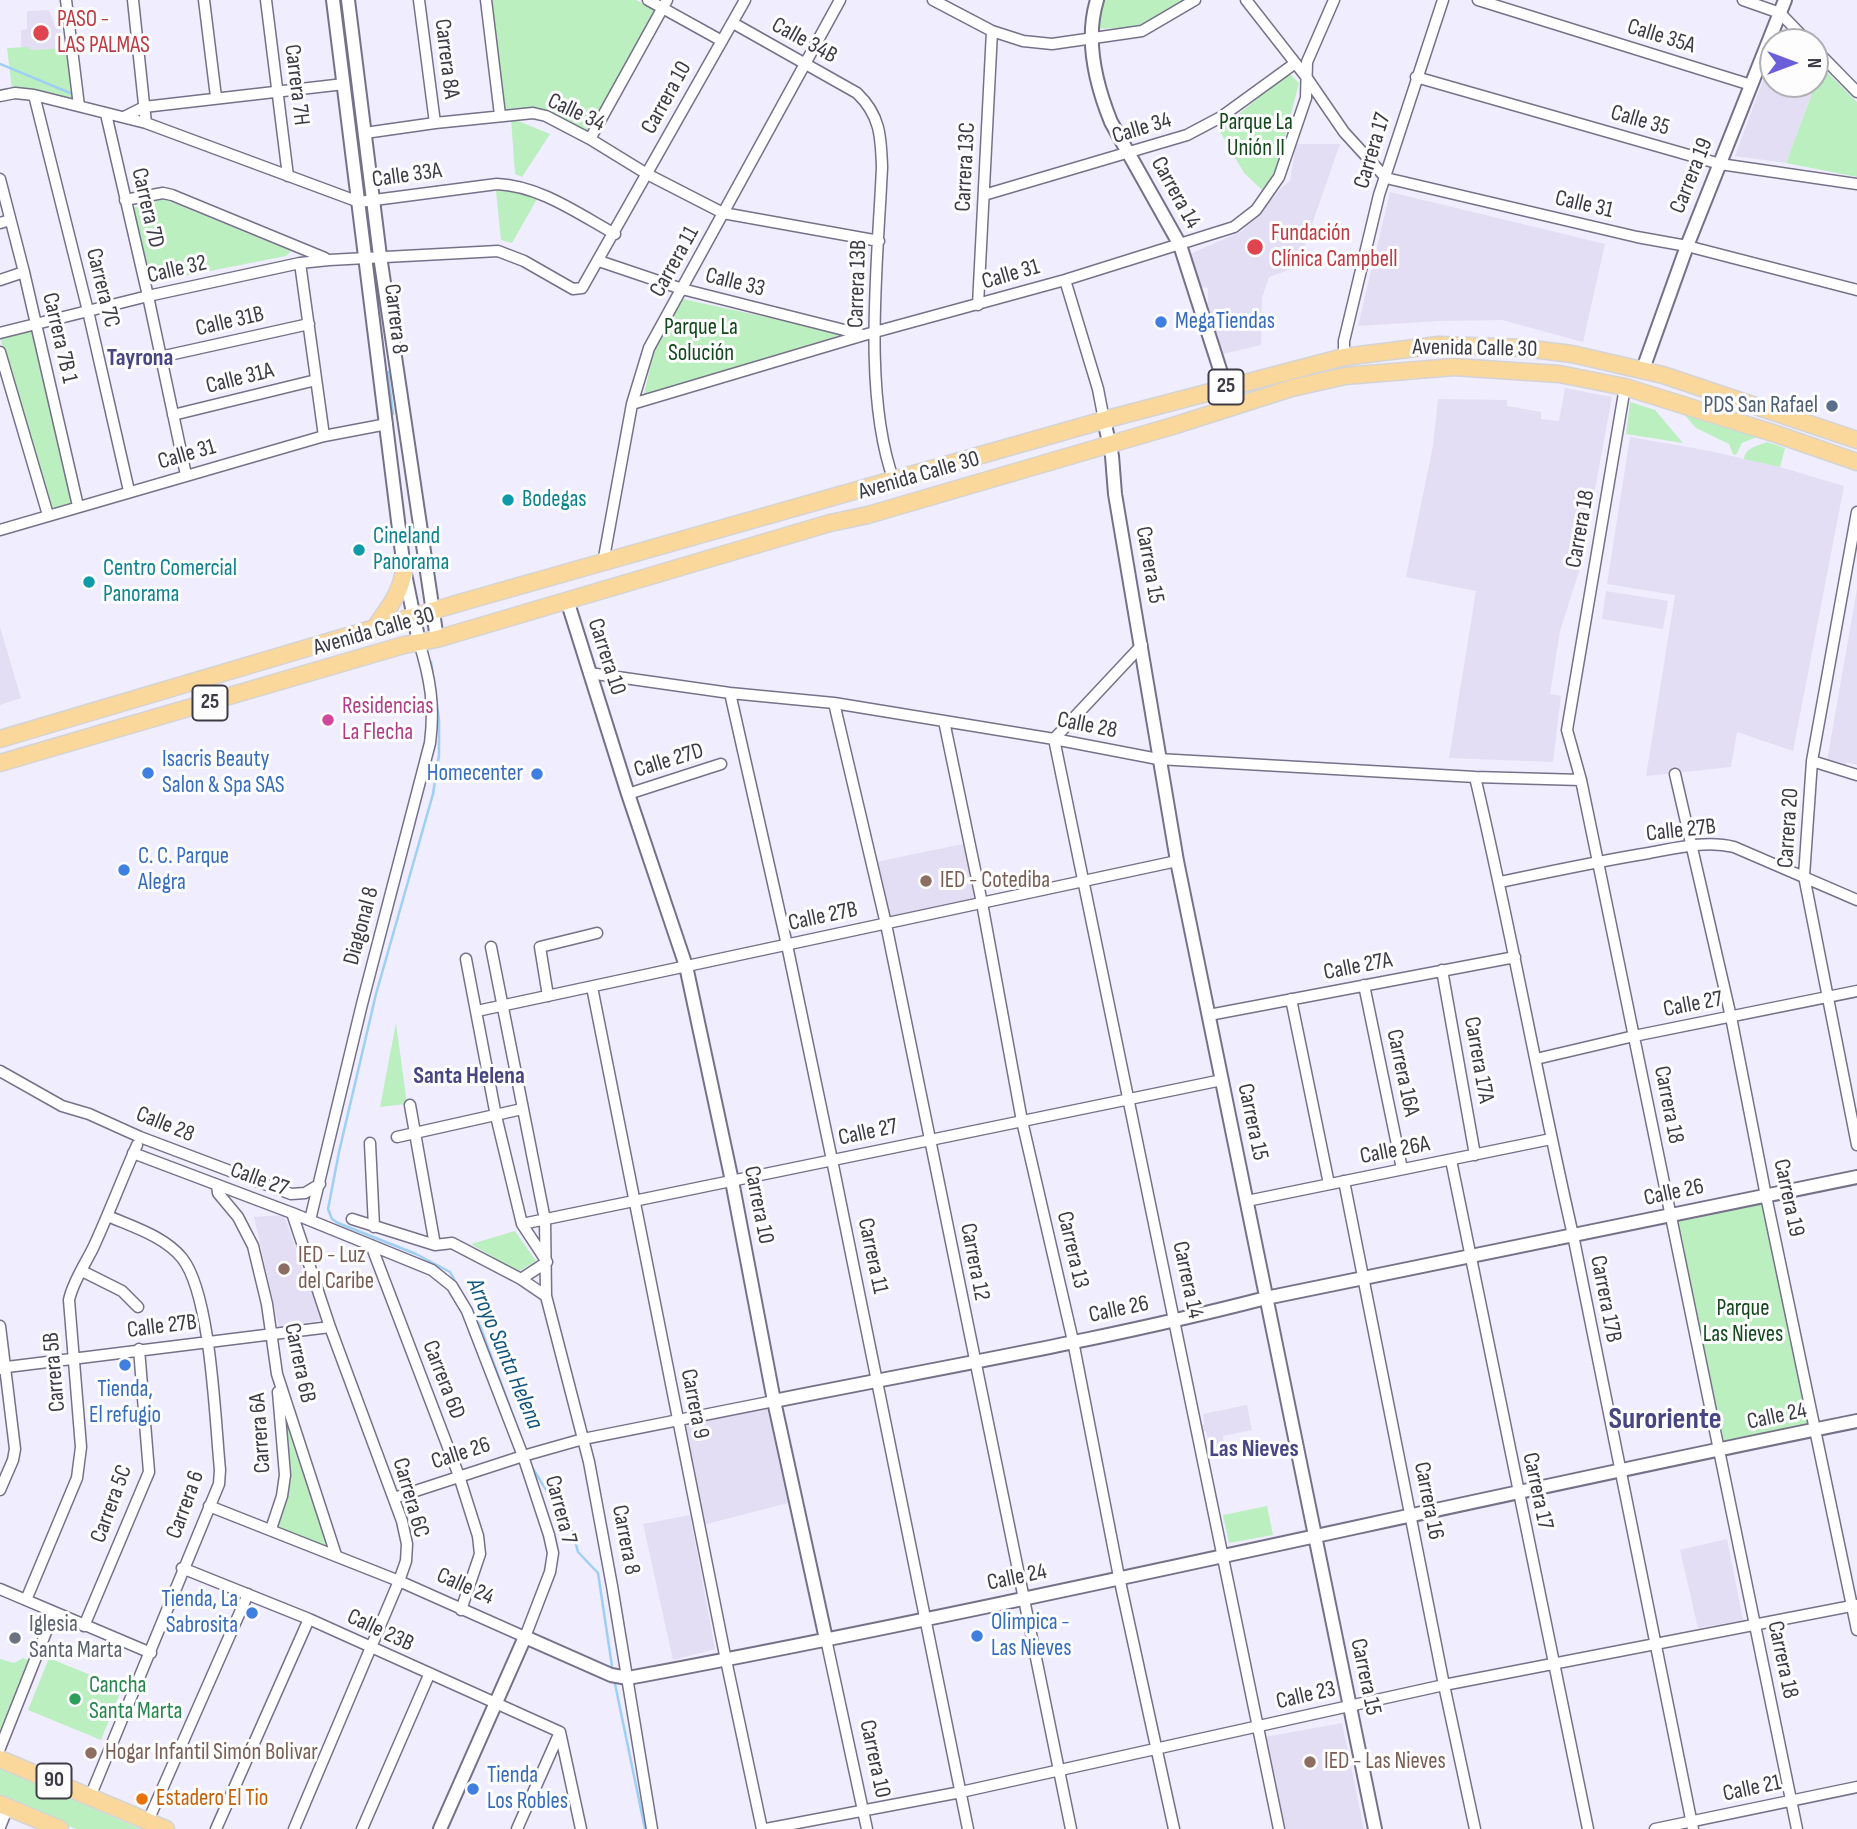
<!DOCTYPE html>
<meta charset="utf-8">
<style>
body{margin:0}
#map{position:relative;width:1857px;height:1829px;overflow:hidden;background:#f0edfe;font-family:"Sofia Sans Condensed",sans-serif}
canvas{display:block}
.north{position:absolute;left:1759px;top:28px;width:70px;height:70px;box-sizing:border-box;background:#fdfdfd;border:2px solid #b0afb3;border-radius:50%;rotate:90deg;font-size:19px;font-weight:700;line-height:28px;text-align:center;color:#3d3b45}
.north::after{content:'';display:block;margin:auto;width:24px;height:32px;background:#6a5fd9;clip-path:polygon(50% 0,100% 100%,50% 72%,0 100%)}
</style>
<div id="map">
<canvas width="1857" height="1829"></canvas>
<div class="north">N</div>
</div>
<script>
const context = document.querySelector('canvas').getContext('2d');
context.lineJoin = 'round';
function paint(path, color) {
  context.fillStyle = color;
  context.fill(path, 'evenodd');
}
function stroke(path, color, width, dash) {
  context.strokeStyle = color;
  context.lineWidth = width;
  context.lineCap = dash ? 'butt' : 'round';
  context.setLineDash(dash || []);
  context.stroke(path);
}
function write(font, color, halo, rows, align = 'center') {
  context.font = font + ' "Sofia Sans Condensed",sans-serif';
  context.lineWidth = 6;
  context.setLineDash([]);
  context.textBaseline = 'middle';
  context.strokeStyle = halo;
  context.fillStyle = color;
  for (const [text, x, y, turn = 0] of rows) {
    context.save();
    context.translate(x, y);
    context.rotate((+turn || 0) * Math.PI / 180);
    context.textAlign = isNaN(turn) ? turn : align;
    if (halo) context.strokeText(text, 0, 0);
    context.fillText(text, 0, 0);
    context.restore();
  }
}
paint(new Path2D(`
 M49,10L55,26H60L61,36H55L56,49L31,50L27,47H21V30L27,29V11Z
 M1773,53V84H1815V60L1822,67L1786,163L1735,156Z
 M1296,144H1340L1303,250L1300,251L1294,268L1269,277L1262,298L1261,345L1223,354L1208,305V288L1201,287L1190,254L1242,231L1261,213L1280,189L1290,181Z
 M1390,192L1605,244L1583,342L1502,320L1439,321L1358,326Z
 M1565,388L1612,397L1581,565L1560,631L1550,694L1561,696L1553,762L1449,758L1476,591L1406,577L1433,446L1438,399L1507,400V406L1541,412V419L1559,421Z
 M1630,437L1710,451L1780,467L1844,486L1793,751L1737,732L1731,767L1646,776L1675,595L1607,584Z
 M1857,589V765L1847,762L1845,768L1827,761Z
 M1606,591L1668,601L1663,629L1602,619Z
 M0,627L21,698L0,705Z
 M963,844L976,900L889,919L876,862Z
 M284,1215L321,1320L279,1327L254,1217Z
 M1247,1405L1252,1430L1223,1436L1224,1447L1210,1450L1206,1431L1199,1432L1198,1426L1204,1424L1203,1414Z
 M767,1408L788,1503L703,1525L684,1425Z
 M690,1515L715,1649L673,1660L643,1524Z
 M1727,1539L1743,1620L1698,1628L1680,1550Z
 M1342,1723L1364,1829H1283L1265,1737Z`), '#e3def4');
paint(new Path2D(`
 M492,0H636L655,10L584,139L519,108L505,109Z
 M1102,0H1187L1139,27L1097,29Z
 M28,47L31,50L67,48L73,98L12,90L7,48Z
 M1822,67L1857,102V177L1786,163Z
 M1289,73L1299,83L1277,167L1273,179L1262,190L1244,173L1219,130Z
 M511,118L550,134L522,177L515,174Z
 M514,189L528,193L537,199L512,243L501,240L496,191Z
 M164,199L291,251L286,256L149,283L132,208Z
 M683,299L844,334L643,398L656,343Z
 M34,325L73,503L49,512L0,337Z
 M1630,402L1655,410L1683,443L1626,434Z
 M1681,411L1757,437L1742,443L1736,455L1733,454L1729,444L1696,428Z
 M1767,442L1785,448L1780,467L1744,459C1745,448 1757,446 1767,442Z
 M396,1023L407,1104L380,1107Z
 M1763,1204L1809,1423L1724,1442L1677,1222Z
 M515,1231L536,1261L518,1272L471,1244Z
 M286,1411L331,1548L276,1527L285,1491L283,1413Z
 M1267,1506L1273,1535L1229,1543L1223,1515Z
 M23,1658L28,1660L0,1735V1659L14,1663Z
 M49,1658L122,1688L101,1740L28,1710Z
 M0,1768L141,1829H76L0,1798Z`), '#bcefc0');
stroke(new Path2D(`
 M0,64L75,95
 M388,372L393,414
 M431,662L439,720V755L433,794L376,994L339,1152L328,1209L332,1219L338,1223L416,1254L450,1272L480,1326L526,1451
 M530,1464L573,1533L578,1552L598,1573L613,1673
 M614,1679L645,1829`), '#9ed0f4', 2.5);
const minor = new Path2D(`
 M66,0L79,106
 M133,0L146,123
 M204,0L216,97
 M266,0L288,176
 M419,0L435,123
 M486,0L500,115
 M648,0L722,41
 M933,0L992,31L1023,41L1052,44L1142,31L1195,0
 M1246,0L1307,78L1344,132L1386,178L1637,237L1687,246L1857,290
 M1478,0L1751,85
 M1743,0L1780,13L1808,42
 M733,23L857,93C880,115 881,136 882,167C878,260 862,394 894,481
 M1815,49L1857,92
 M1416,77L1720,164L1857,184
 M34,95L88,311L129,491
 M0,96L15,93L34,95L146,123L359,202L497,184C540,186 577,213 615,234
 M106,114L148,296L186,475
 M124,117L144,107L344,84
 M365,133L435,123L533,113L546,116L590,139L647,174L723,213L879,241
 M590,139L667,0
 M0,179L24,272L78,506
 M984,195L1187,135L1221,117L1294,64
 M125,200L163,193L172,195L325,258
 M0,223L10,220
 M599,261L682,289L864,335
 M300,263L324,436
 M0,280L24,272
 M1065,280L1098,389L1104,420
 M978,305L992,31
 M0,333L148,296L300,263L329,260L498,251L524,261L573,289L582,288L745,0
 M0,352L48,515
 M160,357L309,324
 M1344,357V341L1379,195L1443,0
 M1625,387L1567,730L1581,780L1598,862L1797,1829
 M632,404L864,335L1065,280L1234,227L1256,210L1279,177L1306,98L1307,62L1334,0
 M173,415L316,380
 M1857,512L1812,761L1804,876L1857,1145
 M0,530L324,436L387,424
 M603,563L632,404L649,348L840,0
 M1142,645L1054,739L1279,1829
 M589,673L730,693L834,703L1054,739L1158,759L1475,777L1581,780
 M730,693L787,945L832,1160L968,1829
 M834,703L886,924L1071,1829
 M944,721L982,903L1022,1121L1073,1341L1119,1577L1174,1829
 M1812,761L1857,775
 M1675,774L1731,1017L1766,1196L1857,1630
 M1475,777C1511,929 1538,1083 1573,1235L1693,1829
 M628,794L721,764
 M1500,882C1549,872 1599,861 1649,853C1677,848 1706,840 1734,847L1857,900
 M491,947L545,1220L546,1296L589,1462L612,1586L652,1829
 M466,959L496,1116L522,1224L547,1262
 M1442,970L1475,1155
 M1364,985L1402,1169
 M592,987L726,1660L762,1829
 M548,996L540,947L597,933
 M1291,999L1329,1184
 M477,1011L1177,861
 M1209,1015L1515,957
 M1536,1059L1634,1036L1857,991
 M0,1071L62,1106L89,1114L140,1137L291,1194L305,1193L320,1184
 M410,1105L435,1245
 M397,1137L522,1109
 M370,1143L374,1227
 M133,1153L292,1213L432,1270L452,1286L467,1311L523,1456L549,1535L553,1553L550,1572L525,1637L399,1581L209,1506
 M1451,1160L1588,1829
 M1344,1181L1444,1685L1475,1829
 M217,1185L218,1193L238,1217L253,1246L267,1304L277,1374L336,1555
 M1247,1201L1551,1139
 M292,1213L330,1327L402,1521L407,1544L406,1561L399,1581L294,1829
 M352,1219L435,1245L452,1243L521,1279L546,1296
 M310,1220L362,1004L430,743C435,705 430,678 419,642
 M522,1224L1222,1080
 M371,1245L459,1476L478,1536L480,1554L461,1610
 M82,1271L122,1291L138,1307
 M521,1279L547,1262
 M0,1326L15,1449L13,1460L0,1490
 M0,1369L7,1367L330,1327
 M394,1498L523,1456L583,1439L774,1401
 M271,1529L282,1496L285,1475L278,1392
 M182,1568L309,1619L560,1732
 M0,1589L151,1653
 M26,1600L77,1478L81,1447L69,1300C73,1281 86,1263 94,1246C109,1213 122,1179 137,1145
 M84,1626L149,1472L139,1349
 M826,1639L867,1829
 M560,1732L581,1829
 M0,1748L54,1612
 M90,1797L219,1484L220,1470C215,1420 211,1294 182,1258C164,1236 133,1227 108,1216
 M148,1821L248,1594
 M0,1827L8,1807
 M216,1829L309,1619
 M362,1829L429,1675
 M517,1829L560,1732
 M766,1829L961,1792L1444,1685L1857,1605
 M1655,1829L1857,1787`);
const tertiary = new Path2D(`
 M333,0L404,569L419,642
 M348,0L380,256L437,639
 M1097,0C1085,39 1096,85 1111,122L1180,245L1232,407
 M1643,369L1687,246L1785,0
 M1104,420L1112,456L1115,494L1177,861L1375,1829
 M567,600L628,794L686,966L732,1181L774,1401L826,1639
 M774,1401C938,1368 1104,1340 1266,1298L1857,1177
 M440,1829L525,1637L611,1675L628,1678C1040,1601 1447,1504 1857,1421`);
const trunk = new Path2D(`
 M374,629C387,609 401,595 404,569
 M0,739L459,603L1115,417L1344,357L1439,345L1524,348L1572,354L1663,375L1857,440
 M0,763L404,645L437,639L830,523L868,515L1176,425L1292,388L1345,376L1454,367L1559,374L1625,387L1776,434L1857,462
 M0,1759L166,1829
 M0,1804L60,1829`);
stroke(minor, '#767189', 13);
stroke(tertiary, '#767189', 16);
stroke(trunk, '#d4d4d6', 19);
stroke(minor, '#fff', 10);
stroke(tertiary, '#fff', 12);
stroke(trunk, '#fad79b', 16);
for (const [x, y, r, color] of [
 [41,33,9,"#e0444e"],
 [1255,247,9,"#e0444e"],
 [1161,322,7,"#3f7fe0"],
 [1832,406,7,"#5c6f8a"],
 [508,500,7,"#0f9aa8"],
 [359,550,7,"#0f9aa8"],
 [89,582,7,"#0f9aa8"],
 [328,720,7,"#d1479c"],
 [148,773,7,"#3f7fe0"],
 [537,774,7,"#3f7fe0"],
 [124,870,7,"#3f7fe0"],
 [926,881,7,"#8d6e63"],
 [284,1269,7,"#8d6e63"],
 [125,1365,7,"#3f7fe0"],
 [252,1613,7,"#3f7fe0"],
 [977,1636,7,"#3f7fe0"],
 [15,1638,7,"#6b7280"],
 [75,1699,7,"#2e9e5b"],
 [91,1753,7,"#8d6e63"],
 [1310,1762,7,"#8d6e63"],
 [473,1789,7,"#3f7fe0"],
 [142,1799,7,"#e8710a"]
]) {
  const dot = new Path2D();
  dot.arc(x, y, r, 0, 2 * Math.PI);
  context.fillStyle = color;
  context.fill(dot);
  stroke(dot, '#fdfdfd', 2.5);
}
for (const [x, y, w] of [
 [1226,387,35],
 [210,703,35],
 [54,1781,35]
]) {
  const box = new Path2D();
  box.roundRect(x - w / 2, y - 17.5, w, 35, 5);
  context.fillStyle = '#fdfdfd';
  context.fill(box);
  stroke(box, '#3d3b45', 2);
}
write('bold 21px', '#3d3b45', null, [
 ["25",1226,387],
 ["25",210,703],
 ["90",54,1781]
]);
write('23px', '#be3a42', '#fdfdfd', [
 ["PASO -",57,20],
 ["LAS PALMAS",57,46],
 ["Fundación",1271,234],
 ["Clínica Campbell",1271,260]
], 'left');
write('23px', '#3d3b45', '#fdfdfd', [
 ["Calle 35A",1661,37,17],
 ["Calle 34B",804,41,29],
 ["Carrera 8A",446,59,83],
 ["Carrera 7H",296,85,83],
 ["Carrera 10",667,98,-61],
 ["Calle 34",576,113,25],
 ["Calle 35",1640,121,16],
 ["Calle 34",1142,129,-17],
 ["Carrera 17",1373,151,-73],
 ["Carrera 13C",966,167,-87],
 ["Calle 33A",407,176,-8],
 ["Carrera 19",1692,176,-68],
 ["Carrera 14",1175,193,61],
 ["Calle 31",1584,205,13],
 ["Carrera 7D",147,208,77],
 ["Carrera 11",675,262,-61],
 ["Calle 32",177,270,-13],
 ["Calle 31",1011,275,-16],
 ["Calle 33",735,283,14],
 ["Carrera 13B",858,284,-88],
 ["Carrera 7C",102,288,76],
 ["Carrera 8",395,319,83],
 ["Calle 31B",230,322,-13],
 ["Carrera 7B 1",59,338,77],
 ["Avenida Calle 30",1475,349,1],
 ["Calle 31A",240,379,-14],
 ["Calle 31",187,455,-16],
 ["Avenida Calle 30",919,476,-16],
 ["Carrera 18",1581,529,-80],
 ["Carrera 15",1149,565,80],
 ["Avenida Calle 30",374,632,-16],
 ["Carrera 10",606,657,72],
 ["Calle 28",1087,726,11],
 ["Calle 27D",669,761,-17],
 ["Carrera 20",1789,828,-86],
 ["Calle 27B",1681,831,-6],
 ["Calle 27B",823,917,-12],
 ["Diagonal 8",362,926,-75],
 ["Calle 27A",1358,967,-11],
 ["Calle 27",1693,1005,-11],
 ["Carrera 17A",1478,1060,80],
 ["Carrera 16A",1402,1073,78],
 ["Carrera 18",1668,1105,79],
 ["Carrera 15",1252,1122,78],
 ["Calle 28",165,1125,22],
 ["Calle 27",868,1133,-12],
 ["Calle 26A",1395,1151,-11],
 ["Calle 27",259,1180,20],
 ["Calle 26",1674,1193,-12],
 ["Carrera 19",1788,1198,78],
 ["Carrera 10",758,1205,79],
 ["Carrera 13",1072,1250,77],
 ["Carrera 11",872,1256,78],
 ["Carrera 12",974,1262,79],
 ["Carrera 14",1187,1280,78],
 ["Carrera 17B",1605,1299,79],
 ["Calle 26",1119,1310,-12],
 ["Calle 27B",162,1327,-7],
 ["Carrera 6B",299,1363,78],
 ["Carrera 5B",55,1372,-95],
 ["Carrera 6D",443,1380,69],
 ["Carrera 9",694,1404,79],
 ["Calle 24",1777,1417,-12],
 ["Carrera 6A",261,1433,-94],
 ["Calle 26",461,1454,-18],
 ["Carrera 17",1537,1491,78],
 ["Carrera 6C",410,1498,74],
 ["Carrera 16",1428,1501,79],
 ["Carrera 5C",112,1504,-70],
 ["Carrera 6",186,1505,-70],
 ["Carrera 7",560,1510,75],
 ["Carrera 8",625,1540,79],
 ["Calle 24",1017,1578,-12],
 ["Calle 24",465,1587,24],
 ["Calle 23B",380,1631,25],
 ["Carrera 18",1782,1660,78],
 ["Carrera 15",1365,1677,78],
 ["Calle 23",1306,1696,-13],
 ["Carrera 10",874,1759,78],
 ["Calle 21",1752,1789,-12]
]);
write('23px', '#12481c', '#fdfdfd', [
 ["Parque La",1256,123],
 ["Unión II",1256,149],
 ["Parque La",701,328],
 ["Solución",701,354],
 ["Parque",1743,1309],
 ["Las Nieves",1743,1335]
]);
write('23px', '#366cbe', '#fdfdfd', [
 ["MegaTiendas",1175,322],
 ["Isacris Beauty",162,760],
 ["Salon & Spa SAS",162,786],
 ["Homecenter",523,774,"right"],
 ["C. C. Parque",138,857],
 ["Alegra",138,883],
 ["Tienda,",125,1390,"center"],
 ["El refugio",125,1416,"center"],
 ["Tienda, La",238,1600,"right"],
 ["Sabrosita",238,1626,"right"],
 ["Olimpica -",991,1623],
 ["Las Nieves",991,1649],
 ["Tienda",487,1776],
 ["Los Robles",487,1802]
], 'left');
write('23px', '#4e5e75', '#fdfdfd', [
 ["PDS San Rafael",1818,406]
], 'right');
write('23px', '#0d838f', '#fdfdfd', [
 ["Bodegas",522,500],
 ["Cineland",373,537],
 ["Panorama",373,563],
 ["Centro Comercial",103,569],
 ["Panorama",103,595]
], 'left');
write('23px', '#b23c85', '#fdfdfd', [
 ["Residencias",342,707],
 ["La Flecha",342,733]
], 'left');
write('23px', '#785e54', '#fdfdfd', [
 ["IED - Cotediba",940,881],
 ["IED - Luz",298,1256],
 ["del Caribe",298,1282],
 ["Hogar Infantil Simón Bolivar",105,1753],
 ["IED - Las Nieves",1324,1762]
], 'left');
write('23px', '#5b616d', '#fdfdfd', [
 ["Iglesia",29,1625],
 ["Santa Marta",29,1651]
], 'left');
write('23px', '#27864d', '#fdfdfd', [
 ["Cancha",89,1686],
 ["Santa Marta",89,1712]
], 'left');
write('23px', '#c56008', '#fdfdfd', [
 ["Estadero El Tio",156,1799]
], 'left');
write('bold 24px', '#474582', '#fdfdfd', [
 ["Tayrona",140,359],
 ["Santa Helena",469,1077],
 ["Las Nieves",1254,1450]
]);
write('italic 24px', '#11557d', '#fdfdfd', [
 ["Arroyo Santa Helena",504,1354,67]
]);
write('bold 30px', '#474582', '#fdfdfd', [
 ["Suroriente",1665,1420]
]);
</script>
